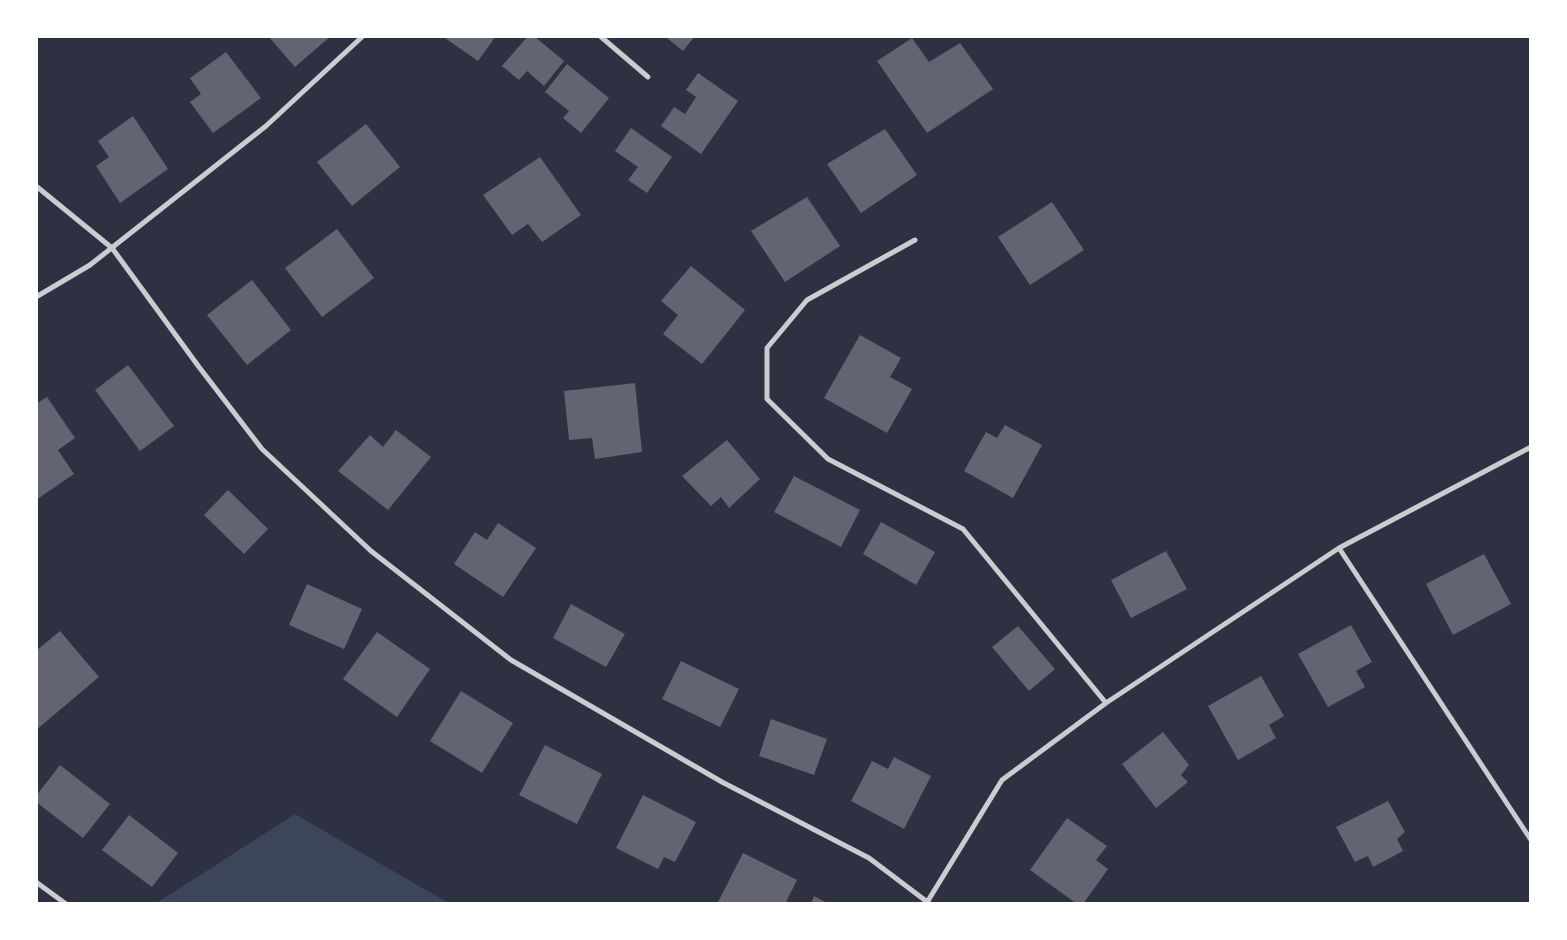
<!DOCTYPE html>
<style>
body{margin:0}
#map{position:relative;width:1567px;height:940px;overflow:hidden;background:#2d3142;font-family:Signika,sans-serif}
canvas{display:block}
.frame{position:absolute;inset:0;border:38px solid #fff;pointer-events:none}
</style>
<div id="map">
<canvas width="1567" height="940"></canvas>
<div class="frame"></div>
</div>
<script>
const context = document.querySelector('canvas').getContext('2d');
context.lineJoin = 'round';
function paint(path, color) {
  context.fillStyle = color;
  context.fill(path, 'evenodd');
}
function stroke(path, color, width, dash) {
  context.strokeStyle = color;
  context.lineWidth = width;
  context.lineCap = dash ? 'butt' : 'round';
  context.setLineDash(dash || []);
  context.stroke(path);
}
paint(new Path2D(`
 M295,814L450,904H155Z`), '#3c4559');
paint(new Path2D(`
 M268,36H331L295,67Z
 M442,36H496L478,61Z
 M528,36H534L564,61L544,86L527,71L519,80L502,66Z
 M669,36H695L683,51L667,38Z
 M912,38L929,62L960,43L993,89L927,133L877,61Z
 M226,52L261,98L213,133L190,102L201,94L190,78Z
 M567,64L609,98L581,133L563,118L569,111L545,92Z
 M698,73L738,101L701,154L661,126L674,107L685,114L696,97L686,90Z
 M133,116L168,169L120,203L96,166L109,157L98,141Z
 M366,124L400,167L352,206L317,162Z
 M631,128L672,157L647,193L628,180L638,167L615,151Z
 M885,129L917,175L861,213L827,164Z
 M540,157L581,215L542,242L528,224L512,235L483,195Z
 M807,197L840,246L785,282L751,231Z
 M1052,202L1084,250L1030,285L998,237Z
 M337,229L374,278L322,317L285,268Z
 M691,266L745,310L702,364L663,334L678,315L661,301Z
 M252,280L291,330L247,365L207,315Z
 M860,335L901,358L890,377L912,389L887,433L824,398Z
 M128,365L174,426L140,451L95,390Z
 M635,383L642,452L595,459L592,438L569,440L564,391Z
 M47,397L75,438L58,450L74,474L36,500V404Z
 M1005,425L1042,445L1013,498L964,471L986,432L997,438Z
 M396,430L431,457L388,510L338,471L370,435L383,447Z
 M727,440L760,479L729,508L721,497L711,506L682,476Z
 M794,476L860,510L841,547L774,512Z
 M228,490L268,529L244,554L204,515Z
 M881,522L935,552L916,585L863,554Z
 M498,523L536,548L503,597L454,564L475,532L487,540Z
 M1166,551L1187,589L1131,618L1111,580Z
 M1484,554L1511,604L1453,635L1426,584Z
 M307,584L362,609L344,649L289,625Z
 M571,604L625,634L606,667L553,638Z
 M1351,625L1372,662L1356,671L1365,687L1328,707L1298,654Z
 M1018,626L1055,669L1029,691L992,647Z
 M60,631L99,677L36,730V651Z
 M377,632L430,669L397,717L343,679Z
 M681,661L739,689L720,727L662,699Z
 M1261,676L1284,716L1269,725L1276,738L1238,760L1208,706Z
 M461,691L513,723L482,773L430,741Z
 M771,719L827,739L814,775L759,756Z
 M1163,732L1189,765L1181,775L1188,782L1156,808L1122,764Z
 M545,745L602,774L577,824L519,795Z
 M894,757L931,776L904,829L851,801L872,761L888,769Z
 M60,765L110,804L83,838L36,802V796Z
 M643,795L696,822L675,862L664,857L658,869L616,848Z
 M1388,801L1405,832L1397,839L1403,851L1373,867L1368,856L1355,862L1336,827Z
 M129,815L178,853L152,887L102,850Z
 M1067,818L1107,846L1096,860L1108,869L1083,904H1077L1030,870Z
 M743,853L797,880L785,904H717Z
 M814,896L829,904H811Z`), '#626471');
stroke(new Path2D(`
 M600,36L648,77
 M36,186L112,248L199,367L262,449L371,551L511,660L722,782L869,858L930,904
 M915,240L807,300L767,348V399L828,459L963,529L1106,703
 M36,297L90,265L266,126L363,36
 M1339,548L1531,840
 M36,882L66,904
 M926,904L1002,780L1106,703L1339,548L1531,447`), '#caccd0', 5);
</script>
